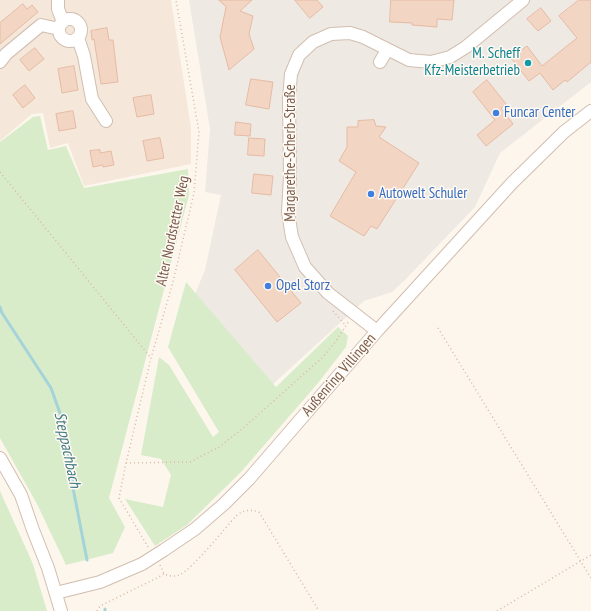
<!DOCTYPE html>
<meta charset="utf-8">
<style>
body{margin:0}
canvas{display:block;background:#fdf6ec}
</style>
<canvas width="591" height="611"></canvas>
<script>
const context = document.querySelector('canvas').getContext('2d');
context.lineJoin = 'round';
function paint(path, color) {
  context.fillStyle = color;
  context.fill(path, 'evenodd');
}
function stroke(path, color, width, dash) {
  context.strokeStyle = color;
  context.lineWidth = width;
  context.lineCap = dash ? 'butt' : 'round';
  context.setLineDash(dash || []);
  context.stroke(path);
}
function write(font, color, halo, rows, align = 'center') {
  context.font = font + ' "PT Sans Narrow",sans-serif';
  context.lineWidth = 3;
  context.setLineDash([]);
  context.textBaseline = 'middle';
  context.strokeStyle = halo;
  context.fillStyle = color;
  for (const [text, x, y, turn = 0] of rows) {
    context.save();
    context.translate(x, y);
    context.rotate((+turn || 0) * Math.PI / 180);
    context.textAlign = isNaN(turn) ? turn : align;
    if (halo) context.strokeText(text, 0, 0);
    context.fillText(text, 0, 0);
    context.restore();
  }
}
paint(new Path2D(`
 M0,0H171L191,128V164L84,186L68,143L50,148L43,113L32,114L0,141Z`), '#f5e8da');
paint(new Path2D(`
 M189,0H591V82L500,153L475,207L404,281L392,292L364,301L227,426L175,342L205,270L221,195L205,192L210,129Z`), '#efe9e4');
paint(new Path2D(`
 M40,116L48,150L66,146L84,188L188,169L189,195L109,498L125,527L113,553L66,565L37,504L0,438V142L33,117Z
 M186,282L276,387L338,327L348,336L346,347L318,383L241,472L187,525L155,546L125,499L163,507L171,475L161,459L141,455L159,357L169,365L213,437L219,432L168,347Z
 M0,491L33,564L47,611H0Z`), '#d8ecc9');
stroke(new Path2D(`
 M0,307L2,313L51,388L65,427L73,488L87,560
 M105,609V611`), '#a5d3da', 3);
const building = new Path2D(`
 M219,0H252L240,11L253,16L249,34L254,49L229,70L220,37L226,7Z
 M295,0H317L323,7L310,18Z
 M391,0H454L452,20L437,19V27L412,25V23L390,22Z
 M579,0H591V62L567,82L565,80L553,90L540,73L529,81L511,58L527,46L542,66L577,38L559,16Z
 M23,4L27,9L32,5L38,12L0,44V23Z
 M541,8L551,21L538,31L527,19Z
 M107,28L109,40H113L118,82L101,84L94,39L92,40L91,31Z
 M35,48L44,59L29,71L20,60Z
 M74,66L78,90L62,93L58,69Z
 M251,79L273,82L269,109L246,105Z
 M487,80L506,104L501,108L513,124L486,146L477,135L495,120L473,92Z
 M25,85L35,98L23,108L13,95Z
 M151,95L154,114L137,117L133,98Z
 M73,111L76,128L59,131L56,114Z
 M374,120L376,126L386,127L379,137L419,163L377,229L371,226L364,236L330,216L356,172L339,161L347,147V127H358V121Z
 M236,122L251,124L250,136L235,135Z
 M160,138L164,158L147,161L143,141Z
 M249,138L265,139L264,156L248,155Z
 M100,150V153L111,151L114,165L103,167V165L93,167L90,151Z
 M254,174L273,176L271,195L252,193Z
 M258,250L301,303L277,322L235,270Z`);
paint(building, '#f3d5c3');
stroke(building, '#e6bba3', 1);
const minor = new Path2D(`
 M58,0V9L63,22
 M59 30a11 11 0 1 1 22 0a11 11 0 1 1-22 0Z
 M78,38L84,56L92,99L106,121
 M0,62L6,54L41,25L59,29
 M380,62L387,50
 M377,331L328,293L305,267L292,237L288,212L290,177L289,98L291,74L299,55L313,42L331,34L350,33L363,37L409,60L431,62L450,57L466,47L523,0
 M0,458L21,495L33,530L48,568L61,611
 M164,550L195,529L224,504L249,479L377,331L512,183L564,132L591,111
 M56,593L100,582L142,564`);
stroke(minor, '#d1beb0', 14);
stroke(new Path2D(`
 M0,172L151,358
 M333,311L346,326
 M438,328L591,578
 M126,463L190,462L219,447L241,430L322,358L336,341L349,321
 M148,547L119,498L126,463L151,358L173,282L194,193L199,132L176,0
 M160,565L164,574C169,576 174,577 179,575C192,570 225,528 236,516C244,510 249,509 259,512L319,611
 M97,611L100,606L157,578L164,574
 M497,611L591,555`), '#d9b8a5', 1.5, [1, 3]);
stroke(minor, '#fff', 12);
const minorBridge = new Path2D(`
 M142,564L164,550`);
stroke(minorBridge, '#d1beb0', 14, []);
stroke(minorBridge, '#fff', 12);
for (const [x, y, r, color] of [
 [528,63,4,"#0f9aa8"],
 [496,113,4,"#3f7fe0"],
 [371,194,4,"#3f7fe0"],
 [268,286,4,"#3f7fe0"]
]) {
  const dot = new Path2D();
  dot.arc(x, y, r, 0, 2 * Math.PI);
  context.fillStyle = color;
  context.fill(dot);
  stroke(dot, '#fffaf3', 1.5);
}
write('15px', '#0d838f', '#fffaf3', [
 ["M. Scheff",520,54],
 ["Kfz-Meisterbetrieb",520,71]
], 'right');
write('15px', '#366cbe', '#fffaf3', [
 ["Funcar Center",504,113],
 ["Autowelt Schuler",379,194],
 ["Opel Storz",276,286]
], 'left');
write('15px', '#7a5c4d', '#fffaf3', [
 ["Margarethe-Scherb-Straße",291,153,-90],
 ["Alter Nordstetter Weg",173,231,-78],
 ["Außenring Villingen",339,375,-49]
]);
write('italic 16px', '#437c86', '#fffaf3', [
 ["Steppachbach",67,450,78]
]);
</script>
